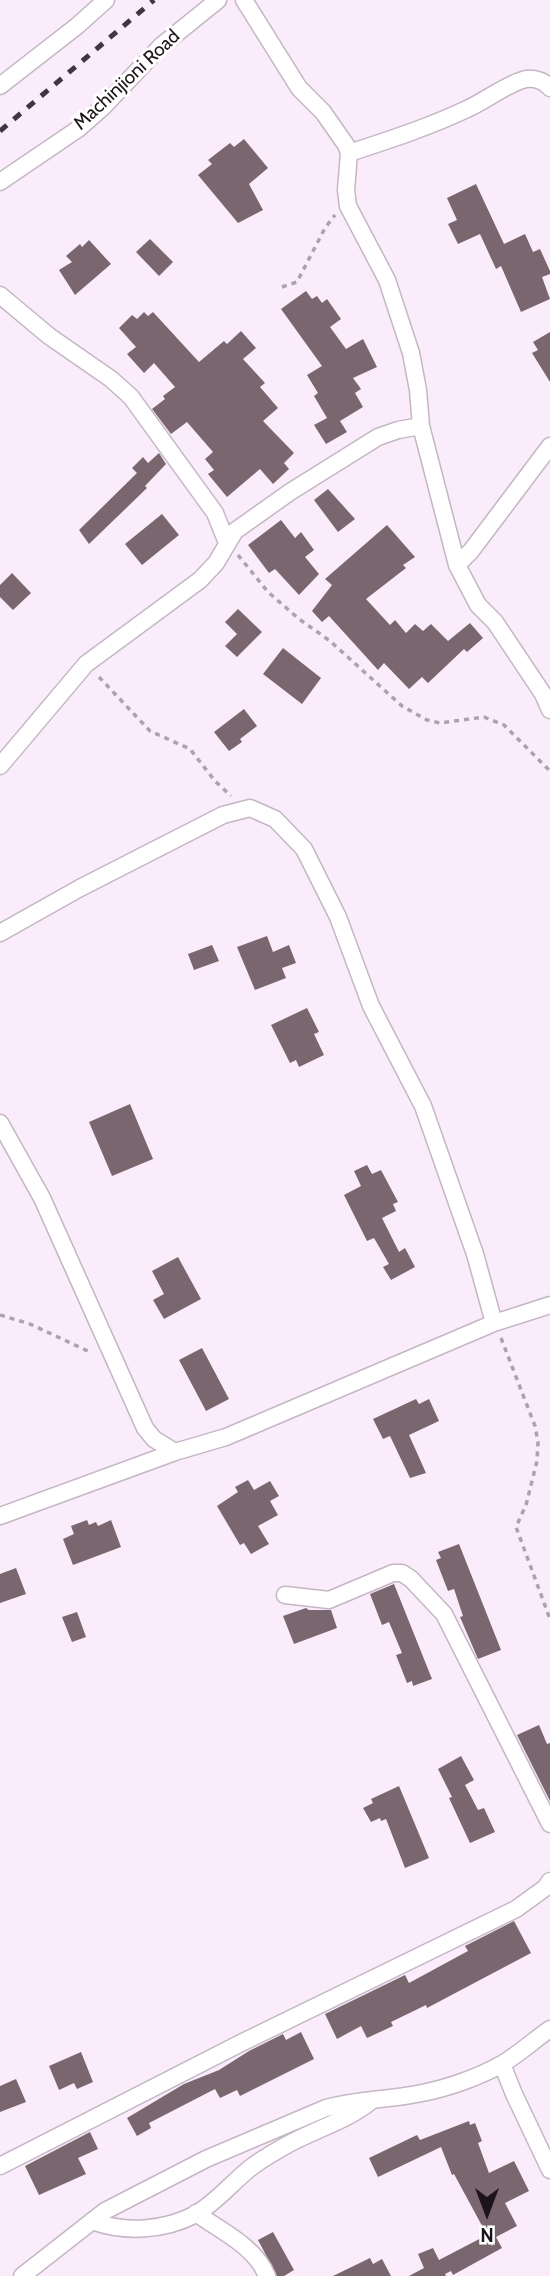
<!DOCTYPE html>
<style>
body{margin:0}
#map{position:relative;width:550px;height:2276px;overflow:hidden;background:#fbecfb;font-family:Cabin,sans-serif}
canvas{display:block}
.north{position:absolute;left:452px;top:2178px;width:70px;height:70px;-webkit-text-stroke:5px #fff;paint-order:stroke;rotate:180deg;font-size:19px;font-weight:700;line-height:28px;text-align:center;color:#1b151b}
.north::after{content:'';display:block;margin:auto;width:24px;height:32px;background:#1b151b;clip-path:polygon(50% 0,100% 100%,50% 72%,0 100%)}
</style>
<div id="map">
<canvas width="550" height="2276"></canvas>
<div class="north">N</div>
</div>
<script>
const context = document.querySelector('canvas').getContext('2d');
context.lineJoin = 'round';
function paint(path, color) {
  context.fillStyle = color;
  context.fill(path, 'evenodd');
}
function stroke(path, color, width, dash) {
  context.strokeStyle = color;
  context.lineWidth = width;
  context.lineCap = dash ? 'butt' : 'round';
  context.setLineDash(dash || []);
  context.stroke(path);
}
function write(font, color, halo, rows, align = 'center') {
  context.font = font + ' Cabin,sans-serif';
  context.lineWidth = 6;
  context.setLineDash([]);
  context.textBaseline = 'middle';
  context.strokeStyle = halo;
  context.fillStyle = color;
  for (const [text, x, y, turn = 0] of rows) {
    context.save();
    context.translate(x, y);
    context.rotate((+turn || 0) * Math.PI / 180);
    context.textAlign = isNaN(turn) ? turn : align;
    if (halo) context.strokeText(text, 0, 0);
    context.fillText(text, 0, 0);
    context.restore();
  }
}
paint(new Path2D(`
 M244,139L268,168L249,184L263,210L238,223L198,175L212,164L208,160L230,143L234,147Z
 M476,184L504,244L525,234L533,252L540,249L550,271V274L542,277L550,299L521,312L501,266L496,269L480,234L458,244L448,224L457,220L447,198Z
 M150,239L173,262L159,276L136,252Z
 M89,240L111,264L75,295L59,270L72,262L66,256L80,244L82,247Z
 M306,291L312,299L317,296L322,303L327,299L341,319L330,327L346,349L363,339L377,367L353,378L361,389L355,393L363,407L340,421L347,432L326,444L314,425L327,418L314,396L318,393L307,375L322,366L281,309Z
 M144,312L148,316L153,312L199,362L224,341L227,344L241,331L256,348L243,359L265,383L260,387L278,408L263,421L294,453L284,463L289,469L273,484L260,469L227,497L208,474L214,470L205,459L213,452L187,422L171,434L152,409L165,399L163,396L175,387L154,363L144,373L127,354L136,347L119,328L132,315L137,319Z
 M550,332V382L532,353L538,350L533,342Z
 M159,453L166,464L145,486L147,488L89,544L79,530L137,473L132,468L143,457L148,463Z
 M328,489L355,519L338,532L314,500Z
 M162,514L179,535L142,565L125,544Z
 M281,520L295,538L301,532L314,550L305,557L319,574L299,595L275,569L269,573L248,545Z
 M387,525L415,557L403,565L406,568L366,599L390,625L395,620L406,633L415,624L423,631L431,624L448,641L470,623L483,638L467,652L464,649L428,683L422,677L409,689L384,663L378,670L329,616L322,622L312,611L332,585L325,579Z
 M12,573L31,593L13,610L0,597V585Z
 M238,609L262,632L237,657L225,646L237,634L225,622Z
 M283,648L321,678L302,704L263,674Z
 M244,709L257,726L240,739L242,742L229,751L214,732Z
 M267,936L273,952L289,945L296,963L282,968L286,978L255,990L237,947Z
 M212,945L219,961L194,970L188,954Z
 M307,1008L319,1032L314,1034L324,1055L299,1067L296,1060L290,1063L271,1025Z
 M130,1104L153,1159L112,1176L89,1122Z
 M367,1165L372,1174L381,1170L398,1202L393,1204L396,1211L382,1218L399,1252L405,1248L415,1267L391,1280L383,1267L389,1264L374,1238L367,1241L344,1195L361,1186L354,1171Z
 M178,1257L201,1299L164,1319L153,1300L164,1294L152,1271Z
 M202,1348L229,1399L206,1411L179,1360Z
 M416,1399L419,1404L429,1399L439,1421L409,1435L426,1473L410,1478L390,1436L383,1439L373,1419Z
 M248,1480L254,1490L270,1481L279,1496L270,1501L278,1515L258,1526L269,1544L251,1554L244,1543L240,1545L217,1506L238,1492L235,1487Z
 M87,1520L89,1525L96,1522L98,1526L111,1520L121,1547L73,1565L63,1539L74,1534L71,1526Z
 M459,1544L501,1650L478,1659L460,1617L463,1616L454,1589L448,1591L436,1560L441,1558L438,1552Z
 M16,1568L26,1594L0,1603V1574Z
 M394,1584L432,1679L413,1686L412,1681L407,1683L396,1655L402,1653L389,1622L382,1625L370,1594Z
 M306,1608L309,1610H331L337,1628L294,1644L283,1616Z
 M77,1612L86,1637L72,1642L62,1617Z
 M539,1725L547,1744L550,1743V1801L517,1735Z
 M461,1756L474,1780L465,1785L478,1810L484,1808L495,1832L470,1843L449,1798L452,1797L438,1769Z
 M399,1786L429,1858L405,1868L386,1819L381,1821L380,1818L371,1822L363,1808L373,1803L371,1799Z
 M514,1921L531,1953L427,2008L426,2005L391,2022L393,2026L367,2038L361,2026L337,2039L325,2014L405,1975L409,1983L468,1951L465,1946Z
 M301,2032L314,2059L240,2096L237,2090L220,2098L215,2089L149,2123L151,2128L137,2136L127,2118L184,2084L219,2070L249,2051L283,2034L286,2040Z
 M81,2052L93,2082L77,2089L74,2083L59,2090L49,2066Z
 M16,2079L26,2102L0,2112V2086Z
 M469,2121L470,2125L475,2123L482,2141L478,2143L489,2173L514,2161L529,2191L505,2203L517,2226L496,2237L502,2248L453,2275L451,2271L445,2274L446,2276H409L424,2268L418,2254L433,2248L439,2260L487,2235L454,2174L452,2175L441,2147L378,2177L369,2158L417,2135L420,2140Z
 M90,2132L98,2149L78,2158L86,2174L39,2195L25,2166Z
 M273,2232L294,2270L284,2276H277L258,2240Z
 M370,2258L373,2264L382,2259L391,2276H333Z`), '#79666e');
const street = new Path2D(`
 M244,0L299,88L323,112L346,145L349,153L346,190L348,206L387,280L411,353L418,390L421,426L457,565L478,605L495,622L543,694L550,710
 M0,86L77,26L106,0
 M349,153C389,140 429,127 467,109C485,101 508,83 526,79C535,78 545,81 550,88
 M0,182L78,129L103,107L161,46L218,0
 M0,295L49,336L111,379L131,397L215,513L227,543
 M457,565L471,551L550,446
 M0,766L86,664L200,580L216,563L235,531L290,492L378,437L398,430L421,426
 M0,933L80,888L223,815L250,808L275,819L304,849L338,917L371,1006L423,1106L475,1254L494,1323
 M0,1123L42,1198L145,1428L154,1439L175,1452
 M0,1516L175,1452L226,1437L494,1323L550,1305
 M285,1595L329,1600L393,1573H402L411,1579L444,1614L550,1824
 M502,2064L514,2094L550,2170
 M0,2166L241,2043L516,1909L545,1888L550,1881
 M196,2213C222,2232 255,2246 267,2276
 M92,2221C125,2233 164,2231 196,2214C215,2203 232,2183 249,2169C260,2160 273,2153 285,2146C313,2130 347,2121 371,2101
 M22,2276L105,2211L206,2159L326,2108C357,2099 390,2100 422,2093C448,2088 479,2077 502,2064C519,2054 534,2040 550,2029`);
stroke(street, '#c5b6c5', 19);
stroke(new Path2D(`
 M282,287L297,282L325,228L335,215
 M238,555L268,592L299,619L330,641L402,706L427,720L440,723L484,717L504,725L550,771
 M99,677L150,731L190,749L215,781L231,796
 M0,1315L30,1324L92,1353
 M501,1338L535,1426L538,1442L537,1461L526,1505L516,1527L550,1619`), '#ada1ad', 3.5, [5, 5]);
stroke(street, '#fff', 16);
stroke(new Path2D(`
 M0,131L154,0`), '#3f373f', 5, [9, 9]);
write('19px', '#1b151b', '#fff', [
 ["Machinjioni Road",127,80,-43]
]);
</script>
